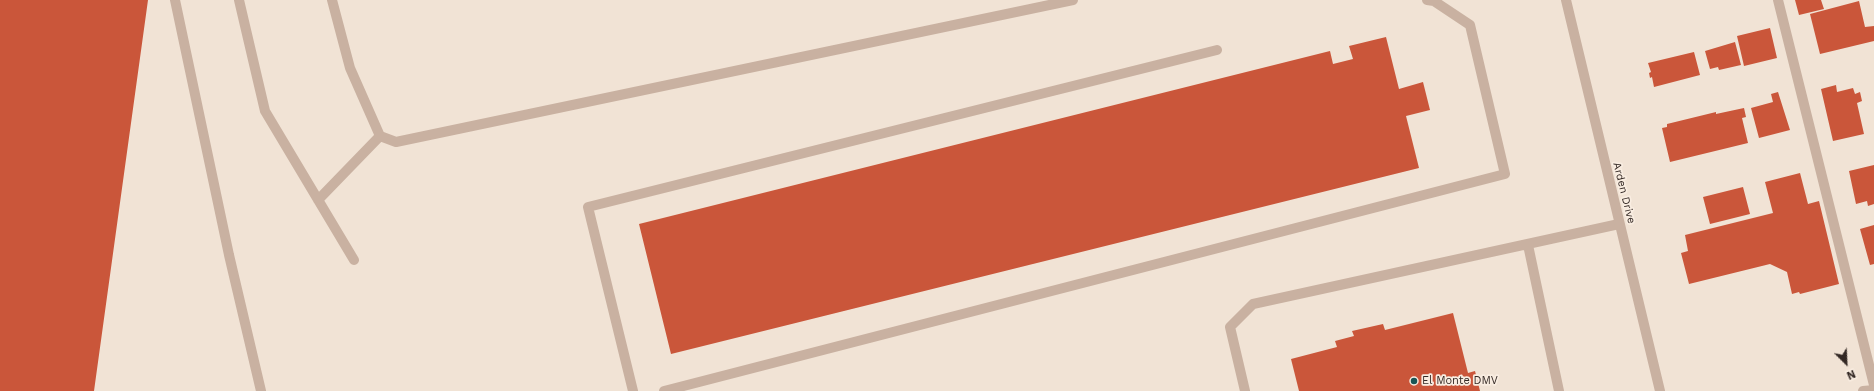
<!DOCTYPE html>
<style>
body{margin:0}
#map{position:relative;width:1874px;height:391px;overflow:hidden;background:#f1e3d5;font-family:"Work Sans",sans-serif}
canvas{display:block}
.north{position:absolute;left:1826px;top:343px;width:40px;height:40px;-webkit-text-stroke:3px #f9ede1;paint-order:stroke;rotate:156deg;font-size:11px;font-weight:700;line-height:16px;text-align:center;color:#332824}
.north::after{content:'';display:block;margin:auto;width:14px;height:18px;background:#332824;clip-path:polygon(50% 0,100% 100%,50% 72%,0 100%)}
</style>
<div id="map">
<canvas width="1874" height="391"></canvas>
<div class="north">N</div>
</div>
<script>
const context = document.querySelector('canvas').getContext('2d');
context.lineJoin = 'round';
function paint(path, color) {
  context.fillStyle = color;
  context.fill(path, 'evenodd');
}
function stroke(path, color, width, dash) {
  context.strokeStyle = color;
  context.lineWidth = width;
  context.lineCap = dash ? 'butt' : 'round';
  context.setLineDash(dash || []);
  context.stroke(path);
}
function write(font, color, halo, rows, align = 'center') {
  context.font = font + ' "Work Sans",sans-serif';
  context.lineWidth = 3.5;
  context.setLineDash([]);
  context.textBaseline = 'middle';
  context.strokeStyle = halo;
  context.fillStyle = color;
  for (const [text, x, y, turn = 0] of rows) {
    context.save();
    context.translate(x, y);
    context.rotate((+turn || 0) * Math.PI / 180);
    context.textAlign = isNaN(turn) ? turn : align;
    if (halo) context.strokeText(text, 0, 0);
    context.fillText(text, 0, 0);
    context.restore();
  }
}
paint(new Path2D(`
 M0,0H148L94,391H0Z
 M1795,0H1821L1824,9L1799,15Z
 M1859,1L1865,27L1874,26V41L1820,54L1810,14Z
 M1770,28L1777,58L1744,66L1737,36Z
 M1386,37L1399,89L1423,82L1430,110L1406,116L1419,168L671,354L639,224L1330,51L1333,64L1353,59L1349,46Z
 M1735,42L1741,65L1719,70L1718,67L1710,69L1705,51Z
 M1694,52L1700,75L1654,87L1652,77L1650,78L1649,73L1651,72L1648,63Z
 M1836,85L1837,92L1853,88L1855,94L1860,92L1862,101L1857,103L1864,134L1833,141L1821,89Z
 M1778,92L1790,130L1759,138L1751,108L1773,102L1771,94Z
 M1744,108L1746,117L1742,118L1748,143L1670,162L1662,128L1667,127V124L1716,112V114Z
 M1874,165V204L1868,206L1867,201L1856,204L1849,171Z
 M1800,173L1808,204L1819,201L1839,284L1800,294L1799,292L1792,294L1787,272L1770,264L1689,284L1681,253L1688,251L1685,235L1773,213L1765,182Z
 M1743,187L1750,214L1710,224L1703,197Z
 M1874,225V264L1870,265L1860,229Z
 M1453,313L1468,373L1475,371L1480,391H1299L1291,359L1337,347L1335,341L1354,336L1352,331L1383,324L1385,330Z`), '#ca563a');
stroke(new Path2D(`
 M175,0L229,255L261,391
 M239,0L265,111L354,260
 M332,0L350,68L380,136L396,142L1073,0
 M1778,0L1874,385
 M318,200L380,136
 M1528,245L1559,391
 M633,391L588,207L1217,50
 M664,391L1505,174L1470,25L1434,1L1427,0
 M1245,391L1230,327L1253,304L1619,224`), '#c9b1a1', 10);
stroke(new Path2D(`
 M1863,391L1874,390`), '#c9b1a1', 10);
stroke(new Path2D(`
 M1566,0L1660,391`), '#c9b1a1', 10);
for (const [x, y, r, color] of [
 [1414,381,4,"#195555"]
]) {
  const dot = new Path2D();
  dot.arc(x, y, r, 0, 2 * Math.PI);
  context.fillStyle = color;
  context.fill(dot);
  stroke(dot, '#f9ede1', 1.5);
}
write('11px', '#332824', '#f9ede1', [
 ["Arden Drive",1624,193,76]
]);
write('11px', '#332824', '#f9ede1', [
 ["El Monte DMV",1422,381]
], 'left');
</script>
